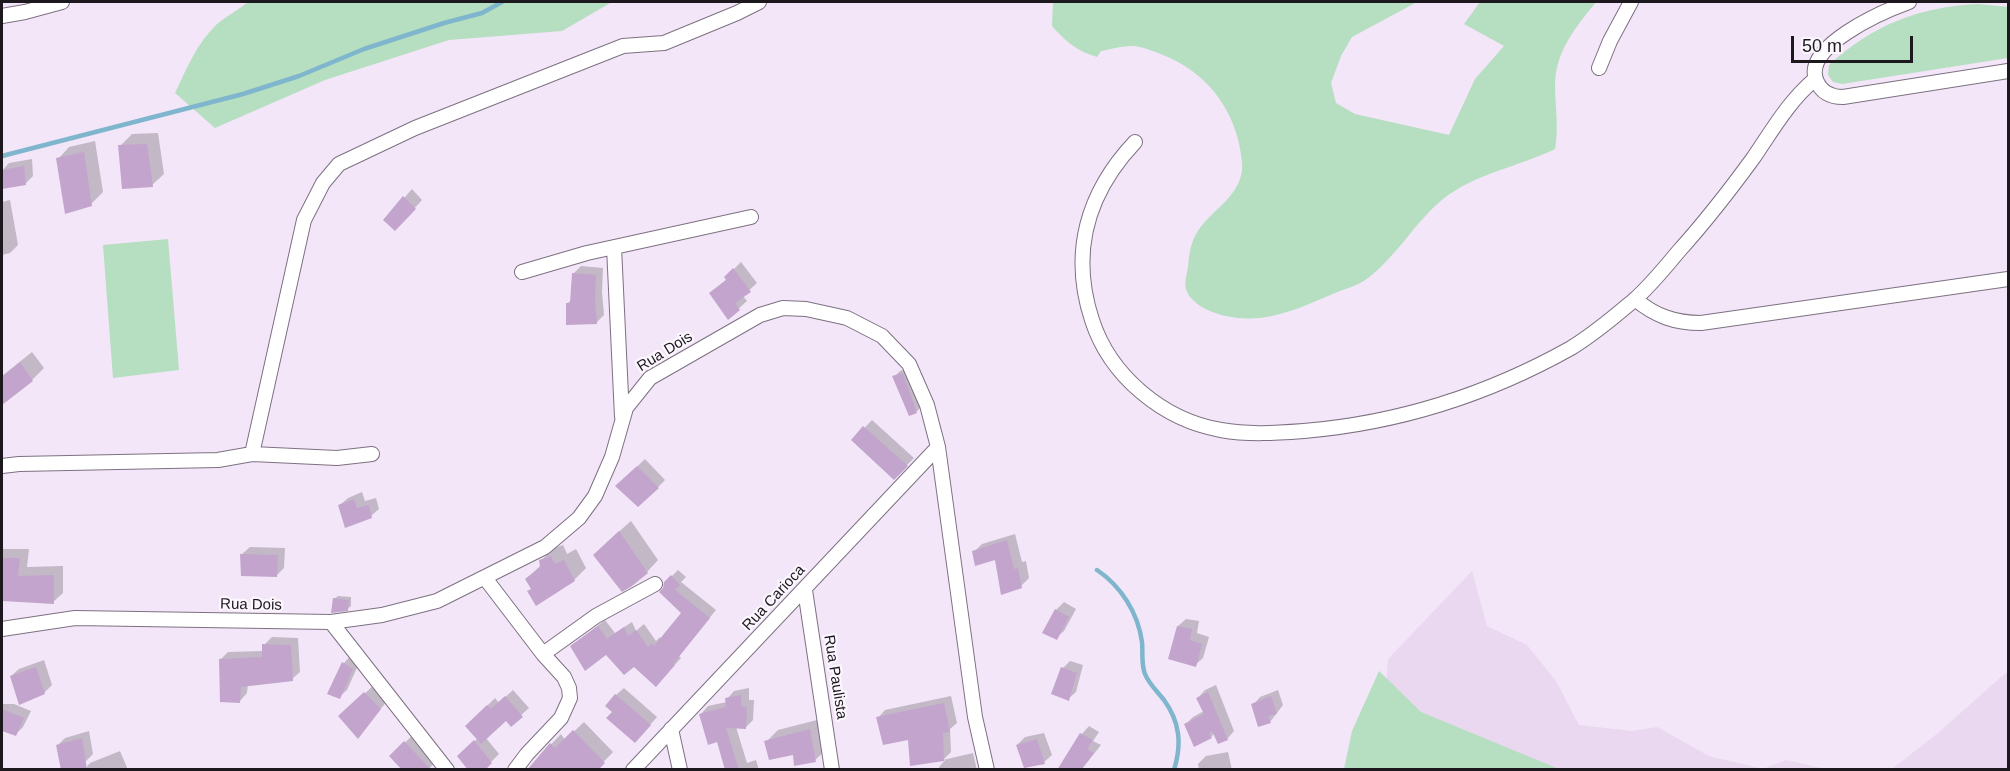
<!DOCTYPE html>
<style>
body{margin:0}
#map{position:relative;width:2010px;height:771px;overflow:hidden;background:#f3e6f8;font-family:Helvetica,sans-serif}
canvas{display:block}
.frame{position:absolute;inset:0;border:3px solid #1d181e;pointer-events:none}
.scale{position:absolute;left:1791px;top:36px;width:122px;height:27px;box-sizing:border-box;border:3px solid #1d181e;border-top:0;padding-left:8px;font-size:18px;line-height:21px;white-space:nowrap;color:#1d181e;-webkit-text-stroke:4px #fcf7fe;paint-order:stroke}
</style>
<div id="map">
<canvas width="2010" height="771"></canvas>
<div class="frame"></div>
<div class="scale">50 m</div>
</div>
<script>
const context = document.querySelector('canvas').getContext('2d');
context.lineJoin = 'round';
function paint(path, color) {
  context.fillStyle = color;
  context.fill(path, 'evenodd');
}
function stroke(path, color, width, dash) {
  context.strokeStyle = color;
  context.lineWidth = width;
  context.lineCap = dash ? 'butt' : 'round';
  context.setLineDash(dash || []);
  context.stroke(path);
}
function write(font, color, halo, rows, align = 'center') {
  context.font = font + ' Helvetica,sans-serif';
  context.lineWidth = 4.5;
  context.setLineDash([]);
  context.textBaseline = 'middle';
  context.strokeStyle = halo;
  context.fillStyle = color;
  for (const [text, x, y, turn = 0] of rows) {
    context.save();
    context.translate(x, y);
    context.rotate((+turn || 0) * Math.PI / 180);
    context.textAlign = isNaN(turn) ? turn : align;
    if (halo) context.strokeText(text, 0, 0);
    context.fillText(text, 0, 0);
    context.restore();
  }
}
paint(new Path2D(`
 M1472,571L1487,626L1527,645L1556,681L1579,725L1632,731L1657,727L1709,756L1763,769L1786,760L1826,769L1379,770L1388,659Z
 M2008,672V769H1892L1938,733L2001,677Z`), '#ead8f0');
paint(new Path2D(`
 M248,2H612L562,31L449,40L325,80L215,128L175,93C187,68 197,43 217,24C227,16 238,10 248,2Z
 M1053,2H1417L1352,37L1341,56L1331,83L1336,103L1355,114L1449,135L1475,79L1504,46L1464,24L1480,2H1596C1576,27 1556,50 1555,84C1555,106 1559,127 1555,149C1518,167 1476,173 1443,199C1415,222 1397,256 1368,278C1358,286 1346,288 1335,293C1300,308 1265,325 1226,316C1212,313 1191,305 1186,289C1184,283 1187,273 1188,267C1189,256 1190,246 1195,236C1208,211 1237,201 1242,171C1243,161 1240,149 1238,139C1227,98 1199,68 1158,53C1150,50 1141,46 1132,46C1122,46 1111,49 1101,51L1097,57C1077,51 1066,42 1052,26Z
 M1978,4L2008,7V58L1842,84L1833,82L1828,75L1829,65C1873,25 1918,7 1978,4Z
 M168,239L179,370L113,378L103,245Z
 M1379,671L1421,712L1559,769H1344L1352,731Z`), '#b6dec0');
paint(new Path2D(`
 M158,133L164,174L152,185L120,146L132,134Z
 M95,141L103,192L91,204L58,159L69,147Z
 M32,159L33,176L25,184L3,188L2,171L9,163Z
 M412,189L422,200L402,222L385,220Z
 M10,200L18,245L10,253L2,255V202Z
 M741,262L757,283L743,296L747,301L728,318L711,293L727,279L726,277Z
 M581,266L603,268L602,292L604,315L596,323L567,304L572,299L573,274Z
 M32,352L44,368L32,380L2,403V376Z
 M909,368L923,405L917,411L910,414L894,377L900,371Z
 M872,420L914,458L894,478L853,440Z
 M645,459L665,480L658,487L617,486Z
 M362,492L365,501L376,498L379,509L371,516L340,505L348,498Z
 M631,521L658,560L647,572L606,543Z
 M1015,534L1022,562L1026,561L1029,578L1021,586L996,558L974,552L982,544Z
 M563,545L567,554L576,549L586,568L574,580L527,579L541,565V561L552,549Z
 M250,547L285,548L284,568L277,575L242,554Z
 M2,549H29L27,567L63,566V593L53,602L2,600Z
 M678,570L686,577L681,582L716,610L679,656L681,658L663,678L606,653L571,646L605,620L615,633L632,622L636,631L644,624L656,641L660,637L661,639L683,613L664,589L665,583Z
 M338,596L351,597V606L347,609L334,599Z
 M1064,602L1076,609L1064,631L1056,638V610Z
 M1186,619L1199,621L1197,633L1209,637L1203,658L1195,665L1178,626Z
 M272,637L298,638L300,672L292,679L248,684L247,693L240,701L220,660L228,652L264,651V645Z
 M351,655L360,661L347,690L339,697L329,693L344,663Z
 M44,660L52,685L44,693L11,676L19,669Z
 M1070,661L1083,665L1076,692L1068,699L1063,668Z
 M1216,685L1234,731L1227,739L1215,733L1211,737L1185,725L1193,717L1204,711L1198,698L1205,690Z
 M373,686L387,701L365,729L348,709Z
 M624,688L657,717L643,733L614,712L616,695Z
 M749,688V700H754L753,720L746,727H736L747,763L756,760L759,770H720L726,768L718,741L701,714L708,706L727,702V699L734,691Z
 M513,690L529,708L511,724L507,719L486,738L499,754L483,770L459,756L478,738L467,726L495,698L499,703Z
 M1278,690L1283,705L1270,722L1253,705L1260,697Z
 M951,696L957,723L950,729L951,752L943,760L973,753L977,770H939V767L946,759L912,765L910,739L878,718L885,710Z
 M2,704H14L31,711L23,727L16,734L2,729Z
 M821,719L827,749L815,760L766,742L778,730Z
 M584,722L613,752L596,770L535,761L561,734L565,740Z
 M1089,726L1099,732L1093,741L1101,745L1081,770L1082,734Z
 M89,731L93,754L85,762L57,746L65,738Z
 M1044,733L1052,755L1044,762L1017,745L1025,737Z
 M413,735L437,760L428,770L391,756Z
 M120,751L128,770H84L90,763Z
 M1228,752L1232,770H1199L1198,764L1206,756Z`), '#0003');
stroke(new Path2D(`
 M2,156L243,94L299,76L364,49L444,23L482,13L502,2
 M1097,570C1121,586 1138,613 1142,642C1143,652 1141,664 1145,674C1149,684 1157,691 1164,700C1180,722 1182,744 1174,770`), '#7fb6cd', 4.5);
paint(new Path2D(`
 M147,144L153,187L122,189L118,145Z
 M84,152L92,206L65,214L56,158Z
 M24,166L26,185L2,189V170Z
 M403,196L416,209L395,231L383,220Z
 M733,268L751,292L735,303L740,310L728,320L709,293L726,280L724,277Z
 M572,273L596,275L595,300L597,324L566,325V303H570Z
 M20,362L33,381L2,405V377Z
 M903,373L917,413L909,416L892,376Z
 M863,426L908,466L894,480L851,440Z
 M637,466L659,488L638,507L615,486Z
 M354,499L357,508L369,505L372,518L345,528L338,505Z
 M619,531L648,573L632,586L622,592L593,555Z
 M1007,540L1014,569L1018,568L1022,588L1001,595L995,560L975,566L972,551Z
 M240,554L278,555L277,577L241,576Z
 M551,556L555,564L564,560L575,581L536,606L527,591L531,589L525,579L540,567L539,560Z
 M2,558H20L18,576L54,575V604L2,601Z
 M671,575L680,585L675,590L710,618L673,664L675,665L656,687L634,667L624,675L606,655L585,671L570,646L598,626L607,639L624,627L628,636L636,630L648,647L652,643L654,646L681,613L659,592L663,588L664,582Z
 M333,598L349,600L348,611L331,613Z
 M1055,609L1069,617L1057,640L1042,633Z
 M1177,626L1192,629L1190,640L1202,644L1196,667L1168,659Z
 M262,644L291,645L293,681L241,687L240,703L220,702L219,659L262,657Z
 M342,662L353,669L340,699L327,694Z
 M36,667L45,694L19,705L10,676Z
 M1061,667L1077,673L1069,701L1051,694Z
 M364,692L381,709L358,739L338,716Z
 M1208,692L1228,740L1218,744L1212,731L1209,734L1212,738L1194,747L1184,724L1204,714L1196,698Z
 M615,694L651,725L635,743L606,718L612,712L605,706Z
 M741,695L742,707H747L746,729L726,728L739,770H725L717,742L708,745L699,714L726,707L725,698Z
 M505,696L523,717L511,727L506,721L481,744L465,726L487,705L491,709Z
 M1271,696L1277,714L1268,716L1271,723L1258,727L1251,704Z
 M944,703L950,732L943,733L944,761L910,766L908,740L883,745L876,717Z
 M2,709L24,718L16,736L2,731Z
 M810,729L816,762L794,766L793,755L769,760L764,741Z
 M573,730L605,763L598,770H527L550,743L555,748Z
 M1080,733L1093,740L1087,749L1094,753L1081,770H1057Z
 M82,738L87,770H61L56,745Z
 M1037,739L1045,764L1024,768L1016,745Z
 M474,740L492,763L485,770H468L457,756Z
 M404,741L431,770H402L389,756Z`), '#c2a4cd');
const street = new Path2D(`
 M1909,2C1884,11 1800,47 1817,82C1822,93 1832,97 1843,97L2008,71
 M2,16L25,12L62,2
 M1599,68L1610,41L1631,2
 M1135,142C1087,193 1070,253 1092,320C1110,376 1163,420 1221,430C1248,435 1276,433 1304,431C1398,423 1489,394 1571,348C1593,335 1614,317 1633,301C1649,287 1664,269 1678,252C1705,222 1730,190 1754,157C1773,129 1789,101 1815,79
 M614,247L622,417
 M522,272L587,253L751,217
 M1635,299C1655,316 1675,323 1701,323L2008,279
 M252,454L304,220L323,183L339,164L415,128L623,46L664,43L737,13L759,2
 M2,466L19,464L218,460L252,454L337,458L372,454
 M485,578L543,654L564,677L569,688L570,698L561,718L527,754L515,770
 M805,590L832,770
 M331,622L447,770
 M2,629L75,618L331,622L382,615L437,601L545,547L579,518L595,496L612,457L626,408L650,378L760,315L783,308L806,309L847,318L882,336L909,364L927,405L938,447L975,717L987,770
 M543,654L596,616L655,584
 M671,729L680,770
 M633,770L938,447`);
stroke(street, '#7d7181', 16);
stroke(street, '#fff', 14);
write('15px', '#1d181e', '#fcf7fe', [
 ["Rua Dois",665,352,-32],
 ["Rua Carioca",774,598,-47],
 ["Rua Dois",251,605,1],
 ["Rua Paulista",835,677,81]
]);
</script>
